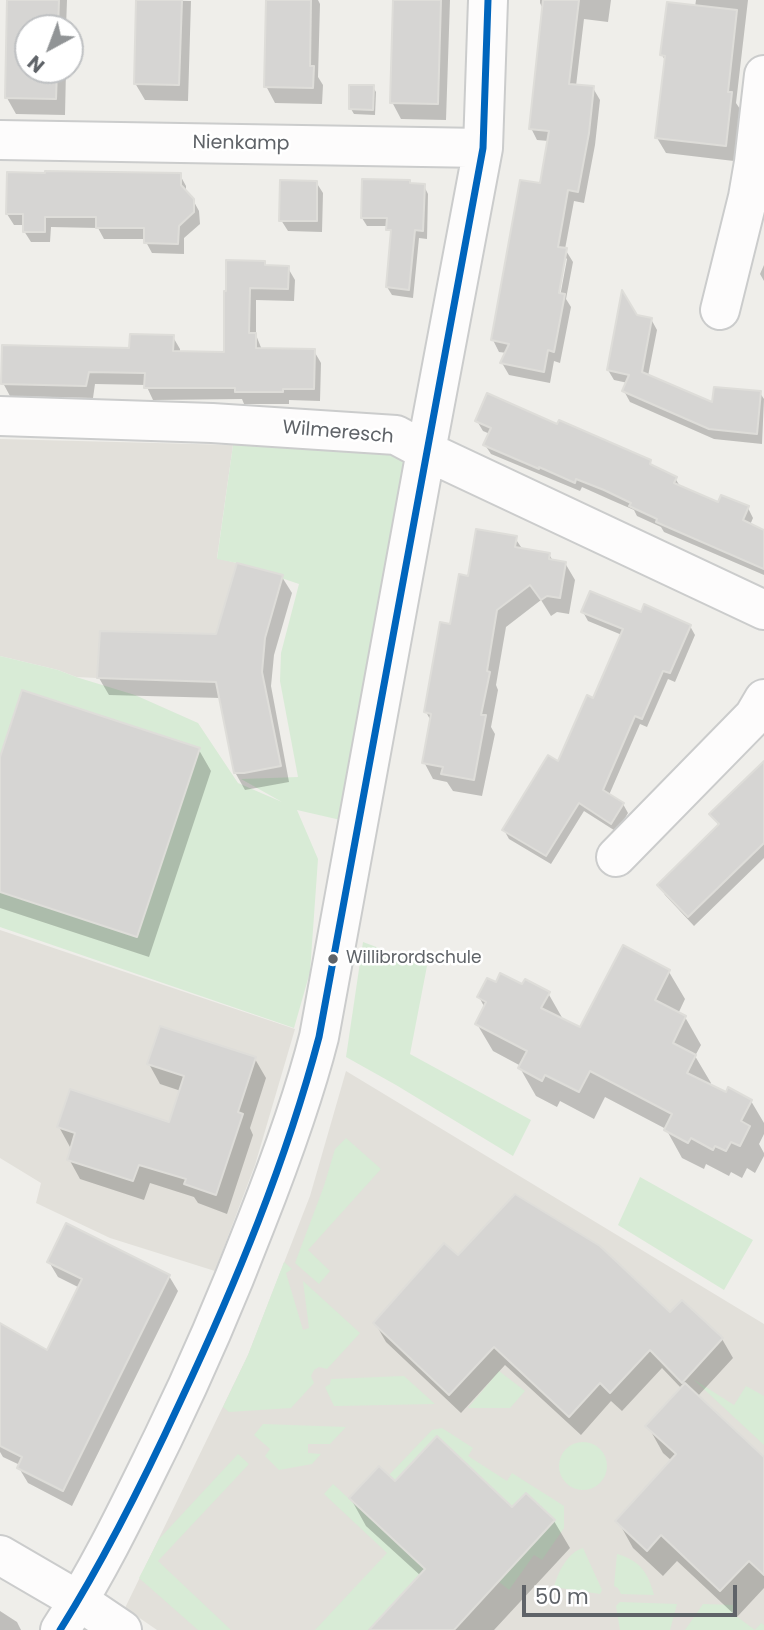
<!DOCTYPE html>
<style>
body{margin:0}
#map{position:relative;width:764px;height:1630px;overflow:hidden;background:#efeeea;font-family:Poppins,sans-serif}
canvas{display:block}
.north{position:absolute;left:14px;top:14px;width:70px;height:70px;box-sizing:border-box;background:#fff;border:2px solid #bfc1c3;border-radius:50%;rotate:221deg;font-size:19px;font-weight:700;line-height:28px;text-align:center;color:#5f6368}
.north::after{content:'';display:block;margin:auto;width:24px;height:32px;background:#919496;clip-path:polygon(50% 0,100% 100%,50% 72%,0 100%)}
.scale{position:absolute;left:522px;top:1585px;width:215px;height:32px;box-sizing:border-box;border:4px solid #5f6368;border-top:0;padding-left:9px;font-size:21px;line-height:24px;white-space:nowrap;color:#5f6368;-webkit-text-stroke:5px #fff;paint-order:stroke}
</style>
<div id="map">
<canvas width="764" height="1630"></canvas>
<div class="north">N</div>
<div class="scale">50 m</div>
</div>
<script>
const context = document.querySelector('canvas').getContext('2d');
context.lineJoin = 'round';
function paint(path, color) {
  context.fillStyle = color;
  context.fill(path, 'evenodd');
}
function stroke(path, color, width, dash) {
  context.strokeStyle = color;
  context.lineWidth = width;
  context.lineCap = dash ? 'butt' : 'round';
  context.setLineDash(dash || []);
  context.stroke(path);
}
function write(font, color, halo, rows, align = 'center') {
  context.font = font + ' Poppins,sans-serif';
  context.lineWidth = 5;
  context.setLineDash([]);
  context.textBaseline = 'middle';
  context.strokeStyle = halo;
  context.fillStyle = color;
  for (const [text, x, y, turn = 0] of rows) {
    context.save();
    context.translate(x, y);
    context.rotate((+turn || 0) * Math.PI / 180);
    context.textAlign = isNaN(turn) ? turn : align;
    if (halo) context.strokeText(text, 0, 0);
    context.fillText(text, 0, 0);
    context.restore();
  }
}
paint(new Path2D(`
 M0,439L233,445L217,558L237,563L216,634L100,631L97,678L76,677L58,670L0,656Z
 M0,930L295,1029L255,1165L215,1271L110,1238L36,1203L41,1183L0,1158Z
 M346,1071L764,1324V1630H157L125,1608L248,1355L310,1196Z`), '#e2e0da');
paint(new Path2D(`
 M233,445L405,454L345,821L297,810L318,859L310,972L294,1028L0,927V656L58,670L76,677L135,695L198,723L238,783L282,802L241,779L298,777L280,681L281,653L299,584L237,563L217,559Z
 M363,942L427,966L410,1054L531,1120L513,1156L396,1085L346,1057Z
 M346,1138L381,1169L308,1250L330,1271L319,1284L295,1263L324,1186L335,1149Z
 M640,1177L753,1240L724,1290L618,1225Z
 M284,1262L292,1269L286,1273L303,1330L309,1328L303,1281L360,1333L327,1369L319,1367L314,1370L311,1376L314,1383L291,1408L229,1412L223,1407L248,1355Z
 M499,1371L525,1391L510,1408H468Z
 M404,1376L435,1404L334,1406L325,1387L330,1384L331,1379Z
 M693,1379L734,1405L746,1386L764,1396V1445Z
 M263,1424L346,1427L330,1444H308V1453L321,1454L312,1464L279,1470L265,1456L270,1449L254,1435Z
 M442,1428L473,1448L468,1456L507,1481L512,1473L564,1506V1528L542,1560L534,1555L509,1590L499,1582L555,1520L526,1493L512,1507L437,1436L395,1481L389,1475L432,1430Z
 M559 1466a24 24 0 1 1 48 0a24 24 0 1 1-48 0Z
 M238,1454L249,1464L158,1561L231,1630H198L139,1578L159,1539Z
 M333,1484L425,1569L369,1630H315L387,1553L324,1494Z
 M583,1548L602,1590L600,1594L554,1587C558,1572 568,1552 583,1548Z
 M617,1554C641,1561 648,1573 654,1595L621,1594L618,1588L614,1586Z
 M620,1602L677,1604L670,1630H620L616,1606Z
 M703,1604L735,1605L737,1606L732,1613L755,1630L761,1623L764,1625V1630H685Z`), '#d8ebd6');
paint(new Path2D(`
 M9,0H67L66,28H28V70H66L65,115L16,114L7,98Z
 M138,0L191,1L188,101L145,100L135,83Z
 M268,0H318L320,4L318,77L323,85L322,104L275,103L266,86Z
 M395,0H450L446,120L401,119L392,102Z
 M540,0H611L608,22L584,19L576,86L593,88L600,100L595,145L584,203L574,201L565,249L573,262L566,299L571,307L560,363L554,361L550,383L509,375L502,363L507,353L499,352L493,340L541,185L549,141L537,140L531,128L543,9L540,3ZM564,256L567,259L559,302L555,301Z
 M696,0H748L736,103L740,109L734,161L666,153L657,138L666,62L662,55L695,7Z
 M373,87L376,92L375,115L354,114L351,109Z
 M180,175L186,186V193L193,200L199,211L200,224L184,238V254L152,253L146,242V239H104L98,228L51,227L50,242H31L24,231V225H14L7,214Z
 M316,182L323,193L322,232L288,231L281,220Z
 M411,185L424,186L428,194L427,239L419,238L413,298L392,295L387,287L392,235L388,226H367L362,218Z
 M264,263L266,267L288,268L295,280L294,301L256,300V335L262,350L314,351L321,363L320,401L289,400V404H244L242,399L153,400L146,385L95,384L93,398L10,396L3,383L131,350L173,337L180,349V352L226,354V293Z
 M764,265V281L760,274Z
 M636,316L651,319L657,330L648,376L713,405L760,393L764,399L762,444L714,439L630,402L624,391L628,383L614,380L608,370Z
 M477,421L558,426L650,462L653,468L675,478L681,488L719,504L748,508L753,518L750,525L764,531V575L664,532L661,527L637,516L634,510L611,500L582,487L580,491L491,454L485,445L490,434L483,431Z
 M515,538L523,550L549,554L553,561L565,563L575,580L569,614L557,612L551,616L541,600L506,627L496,685L498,690L491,727L495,734L482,796L453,791L447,782L433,779L424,762L431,721L426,712L452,626L469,578Z
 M282,577L292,593L274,655L271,686L289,782L245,790L236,774L221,698L109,695L99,678L217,636Z
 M583,612L642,614L690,626L695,635L675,682L668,679L647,727L640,724L609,795L623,804L628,813L617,832L584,811L551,864L509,839L504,830L559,764L594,700L622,635L588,621Z
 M199,750L211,771L149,957L0,908V762Z
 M764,764V858L694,926L665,895L659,885L719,826L712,814Z
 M624,947L669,972L685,999L678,1014L685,1017L701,1045L695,1056L711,1083L710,1086L726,1095L751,1101L764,1123V1134L759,1144L764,1153V1156L755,1173L747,1168L742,1178L731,1172L729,1176L706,1164L704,1169L682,1158L666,1129L605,1097L594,1119L560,1101L557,1107L536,1096L520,1068L521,1066L493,1051L477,1024L485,1008L479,997L496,984L523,987L548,993L564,1021L581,1030Z
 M255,1059L266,1078L250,1128L253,1135L227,1214L198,1203L194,1197L150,1183L144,1200L80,1179L69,1159L73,1147H70L59,1127L170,1124L181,1091L160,1084L149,1064Z
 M458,1258L670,1314L722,1339L733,1358L697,1397L764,1459V1588L737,1617L677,1561L663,1576L633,1548L618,1521L672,1461L663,1453L648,1426L682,1389L662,1368L622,1411L611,1401L581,1435L505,1365L461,1413L386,1342L375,1323Z
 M49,1262L169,1276L178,1291L72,1506L28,1483L19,1468L20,1465L3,1457L0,1452V1325L48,1353L80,1288L58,1277Z
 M395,1484L512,1509L526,1495L554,1521L570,1548L494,1630H372L421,1576L366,1526L351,1499Z
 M0,1611L17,1622L21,1630H0Z`), '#0003');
const building = new Path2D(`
 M7,0H59L58,28H28V70H57L56,99L5,98Z
 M136,0H182L179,85L134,84Z
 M266,0H311L310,66H314L313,88L264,87Z
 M393,0H441L438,104L390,103Z
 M543,0H579L569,84L594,86L589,133L578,192L568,190L563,219L558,247L567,248L559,293L565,294L554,352L548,350L544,372L500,363L509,344L491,340L520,180L540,183L549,131L529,129Z
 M667,2L737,10L728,92H732L726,146L655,138L665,56L660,55Z
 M349,85H374L373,110L349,109Z
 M45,171L181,173V185L194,199V212L179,226L178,244L144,243V228H96V217H45V232H23V214H6L7,172L45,173Z
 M362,179L410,180V183L425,184L423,231L415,230L409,290L386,287L391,230H386L387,218H361Z
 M280,180L317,181V221H279Z
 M226,260L265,261V265L289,266L288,289L250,288L249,333H256V348L315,349L314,389H283V392H235V388H144L145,373L89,372L86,386L1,384L2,345L129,348L130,334L174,335L173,351L224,352V291H226Z
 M622,290L637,315L652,318L642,372L712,402L714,387L761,391L757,434L709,429L622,391L629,375L607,370Z
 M487,393L557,424L559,420L651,460L650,464L677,477L674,483L718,502L721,495L749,506L743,520L764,530V569L656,522L657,519L629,506L631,503L604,490L576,479L575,483L539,467V469L483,445L491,428L475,421Z
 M476,529L517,536L515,547L550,553L549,559L566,562L560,598L547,596L541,600L530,585L497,610L487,671L490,672L481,715H486L474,780L441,774L443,767L422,763L431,714L424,712L440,622L450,624L459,574L468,576Z
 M237,563L283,575L265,638L262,672L281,766L244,773H234L216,682L97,678L100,631L216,634Z
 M590,591L641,612L644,604L691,625L670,673L663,671L642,719L635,716L603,790L624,803L611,824L579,803L546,856L502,830L548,755L558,761L587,695L593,698L623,629L581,612Z
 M22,690L200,748L137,937L0,892V757Z
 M764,761V843L688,917L657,885L719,824L709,814Z
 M623,945L670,970L655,1000L686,1016L673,1043L696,1055L687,1073L726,1092L728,1087L752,1100L741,1121L750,1126L740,1146L731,1142L726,1151L715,1146L713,1150L691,1138L688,1143L664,1130L672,1114L590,1071L579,1092L545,1075L542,1081L518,1068L527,1051L475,1024L486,1002L477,997L487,978L496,982L500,973L522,984L525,979L550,992L541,1008L580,1027Z
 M160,1026L256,1057L238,1112L243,1114L216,1195L184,1184L186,1179L139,1165L133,1181L67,1160L75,1133L57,1127L70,1089L169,1122L184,1076L147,1064Z
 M515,1194L600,1246L670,1312L682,1300L723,1338L682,1383L650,1350L610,1393L600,1383L569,1417L494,1347L449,1395L373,1323L444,1243L458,1255Z
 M66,1223L170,1275L63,1491L17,1468L22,1457L0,1446V1323L47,1350L82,1279L47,1262Z
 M685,1383L764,1457V1575L749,1561L720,1591L661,1535L647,1551L615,1521L676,1454L645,1426Z
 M437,1436L512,1507L526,1493L555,1520L454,1630H369L425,1569L349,1498L379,1466L395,1481Z`);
paint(building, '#d6d5d3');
stroke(building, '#deddd9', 2);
const minor = new Path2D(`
 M0,140L483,148
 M754,162L764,75
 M720,310L748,197L754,162L764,166
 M0,416L212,423L396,435L426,451L764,610
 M616,857L754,716L764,699
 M0,1555L79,1601L122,1630
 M60,1630C100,1569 131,1503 163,1438C197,1368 228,1296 256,1223C280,1162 303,1100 319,1037L426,451L483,148L488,0`);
stroke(minor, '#cbcccc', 42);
stroke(minor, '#fdfcfc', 38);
stroke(new Path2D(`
 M60,1630C106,1557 145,1478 181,1400C236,1283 286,1162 319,1037L483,148L488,0`), '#0065bd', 7);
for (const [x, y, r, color] of [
 [333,959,6,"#5f6368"]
]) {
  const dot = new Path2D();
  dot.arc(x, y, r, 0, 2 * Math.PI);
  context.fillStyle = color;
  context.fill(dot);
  stroke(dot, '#fff', 2.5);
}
write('17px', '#5f6368', '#fff', [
 ["Willibrordschule",346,959]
], 'left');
write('19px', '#5f6368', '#fff', [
 ["Nienkamp",241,144,1],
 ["Wilmeresch",338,433,5]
]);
</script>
